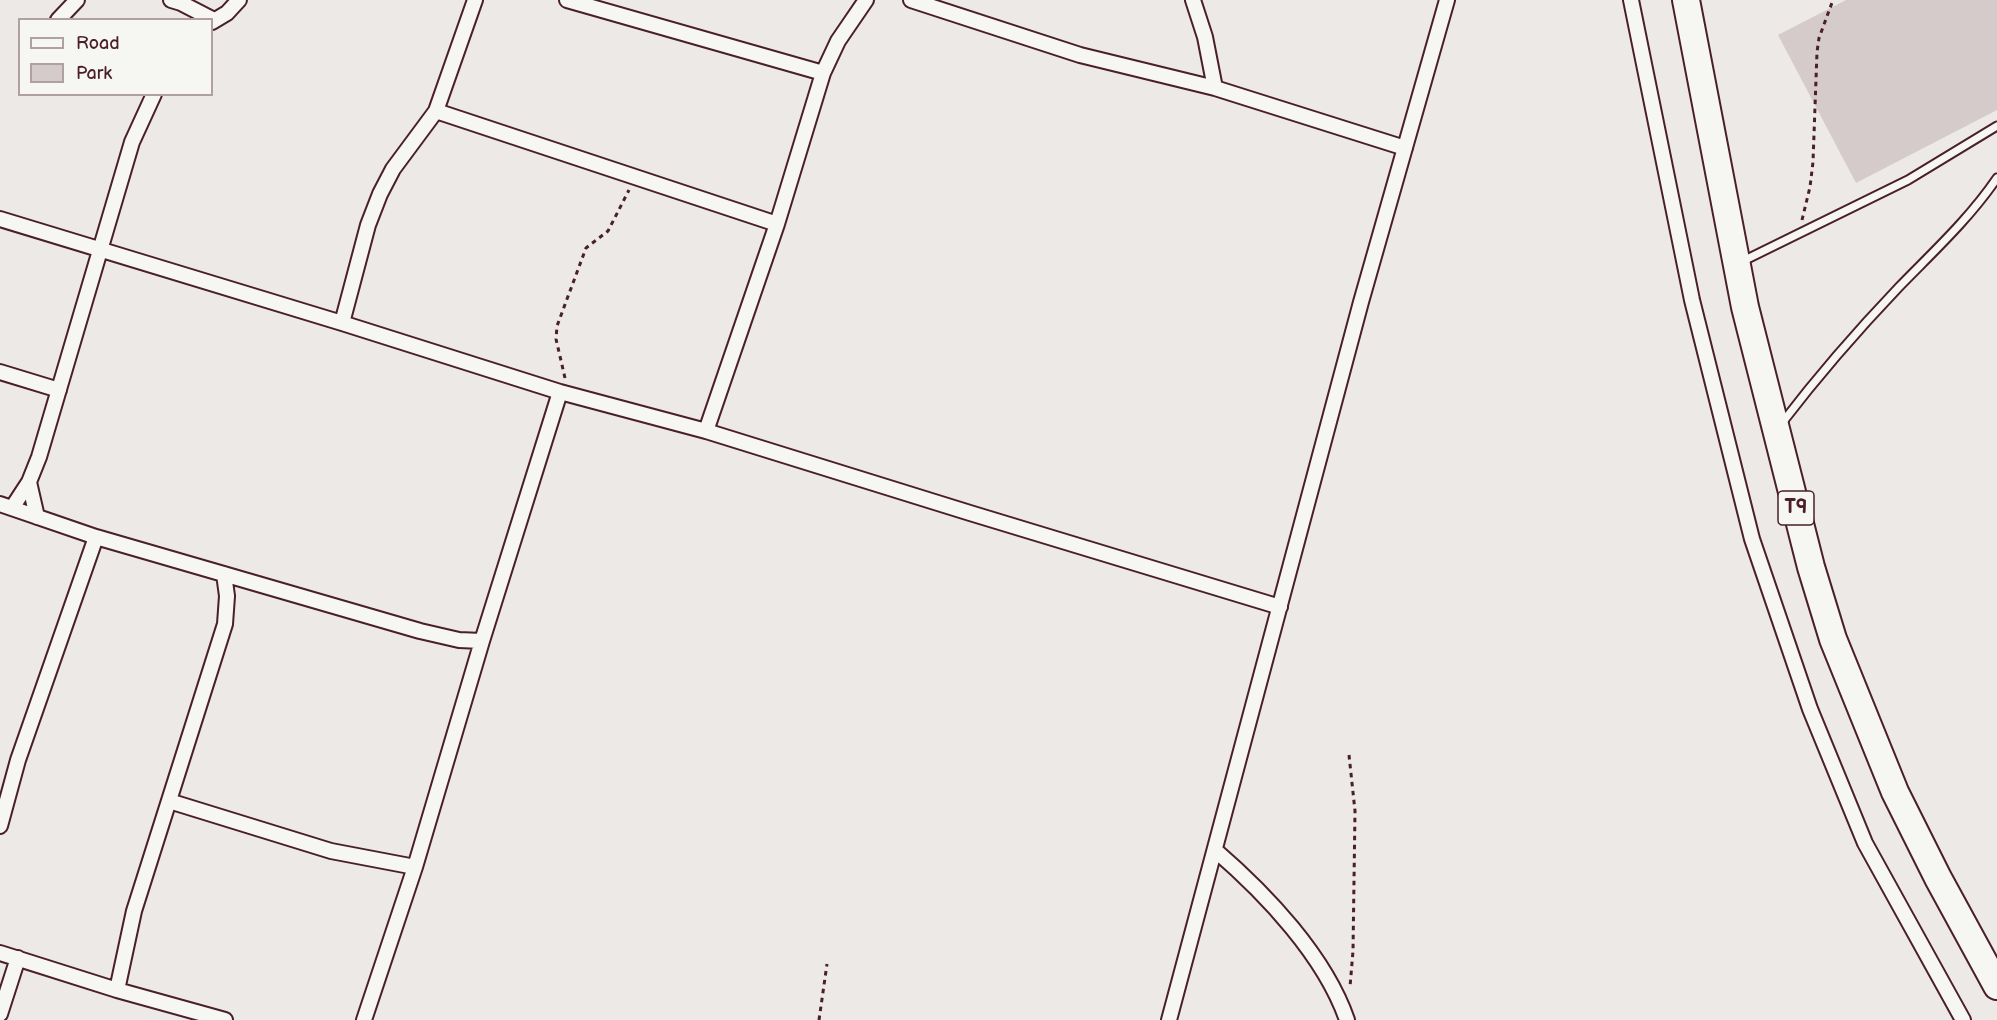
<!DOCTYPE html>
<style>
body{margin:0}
#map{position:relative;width:1997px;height:1020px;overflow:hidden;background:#ece9e6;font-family:"Balsamiq Sans",sans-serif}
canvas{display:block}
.legend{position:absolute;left:18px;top:18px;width:195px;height:78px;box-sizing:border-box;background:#f6f6f2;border:2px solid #b1a0a2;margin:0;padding:8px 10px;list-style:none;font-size:18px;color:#4a1f2b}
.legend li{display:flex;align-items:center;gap:12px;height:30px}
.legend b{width:30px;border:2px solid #b1a0a2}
</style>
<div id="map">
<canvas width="1997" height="1020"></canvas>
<ul class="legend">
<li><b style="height:8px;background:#f6f6f2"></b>Road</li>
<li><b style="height:16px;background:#d4cbca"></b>Park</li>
</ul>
</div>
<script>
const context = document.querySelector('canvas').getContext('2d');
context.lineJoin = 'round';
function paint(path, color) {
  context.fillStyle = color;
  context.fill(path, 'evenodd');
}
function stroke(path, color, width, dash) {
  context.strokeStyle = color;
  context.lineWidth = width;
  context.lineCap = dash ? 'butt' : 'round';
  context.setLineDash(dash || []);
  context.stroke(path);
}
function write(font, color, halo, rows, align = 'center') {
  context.font = font + ' "Balsamiq Sans",sans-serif';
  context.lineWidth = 5;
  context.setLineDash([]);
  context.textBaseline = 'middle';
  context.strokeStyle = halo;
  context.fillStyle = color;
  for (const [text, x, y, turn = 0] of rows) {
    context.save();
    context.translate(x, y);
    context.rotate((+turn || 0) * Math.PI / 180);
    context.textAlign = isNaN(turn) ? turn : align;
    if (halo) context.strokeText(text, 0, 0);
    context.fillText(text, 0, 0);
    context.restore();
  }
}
paint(new Path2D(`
 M1846,0H1997V110L1856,183L1778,35Z`), '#d4cbca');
const lane = new Path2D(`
 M1743,261L1908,180L1997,126
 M1782,423C1818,376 1858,330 1899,287C1933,252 1969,219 1997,178`);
const street = new Path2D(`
 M171,0L181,3L214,20
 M567,0L823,73
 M911,0L1080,55L1215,88L1405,148
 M1193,0L1205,37L1215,88
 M1631,0L1692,300L1752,539L1810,709L1865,843L1963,1020
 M58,20L77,0
 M212,22L227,13L239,0
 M436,111L777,224
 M0,219L342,323L560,392L706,431L970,513L1280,607
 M342,323L368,225L380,194L393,169L436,111L475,0
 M0,372L59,390
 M706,431L777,224L823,73L838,41L866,0
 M29,482L37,517
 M0,504L96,537L420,631L459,640L482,641
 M12,508L29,482L39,457L132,142L154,94
 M169,801L331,851L415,867
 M0,826L18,760L96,537
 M1215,850C1266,894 1325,956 1347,1020
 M0,953L117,990L225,1020
 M117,990L134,911L225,624L227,596L224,574
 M0,1014L18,958
 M364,1020L415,867L482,641L560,392
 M1169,1020L1361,302L1447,0`);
const highway = new Path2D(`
 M1686,0L1745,307L1811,567L1833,639L1895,792L1938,878L1997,986`);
stroke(lane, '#4a1f2b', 11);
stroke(street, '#4a1f2b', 18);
stroke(highway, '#4a1f2b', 30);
stroke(new Path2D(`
 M1802,220L1810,187L1813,162L1817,52L1819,38L1833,0
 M565,378L556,339L557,326L586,248L608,231L629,190
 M1349,755L1355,811L1353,951L1350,987
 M819,1020L827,964`), '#4a1f2b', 3, [4.5, 4.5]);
stroke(lane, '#f6f6f2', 7);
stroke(street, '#f6f6f2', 14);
stroke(highway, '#f6f6f2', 26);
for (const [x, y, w] of [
 [1796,508,36]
]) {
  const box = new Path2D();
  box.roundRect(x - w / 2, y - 17, w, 34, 4.5);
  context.fillStyle = '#f6f6f2';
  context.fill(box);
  stroke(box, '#4a1f2b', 1.5);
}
write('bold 20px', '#4a1f2b', null, [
 ["T9",1796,508]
]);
</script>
